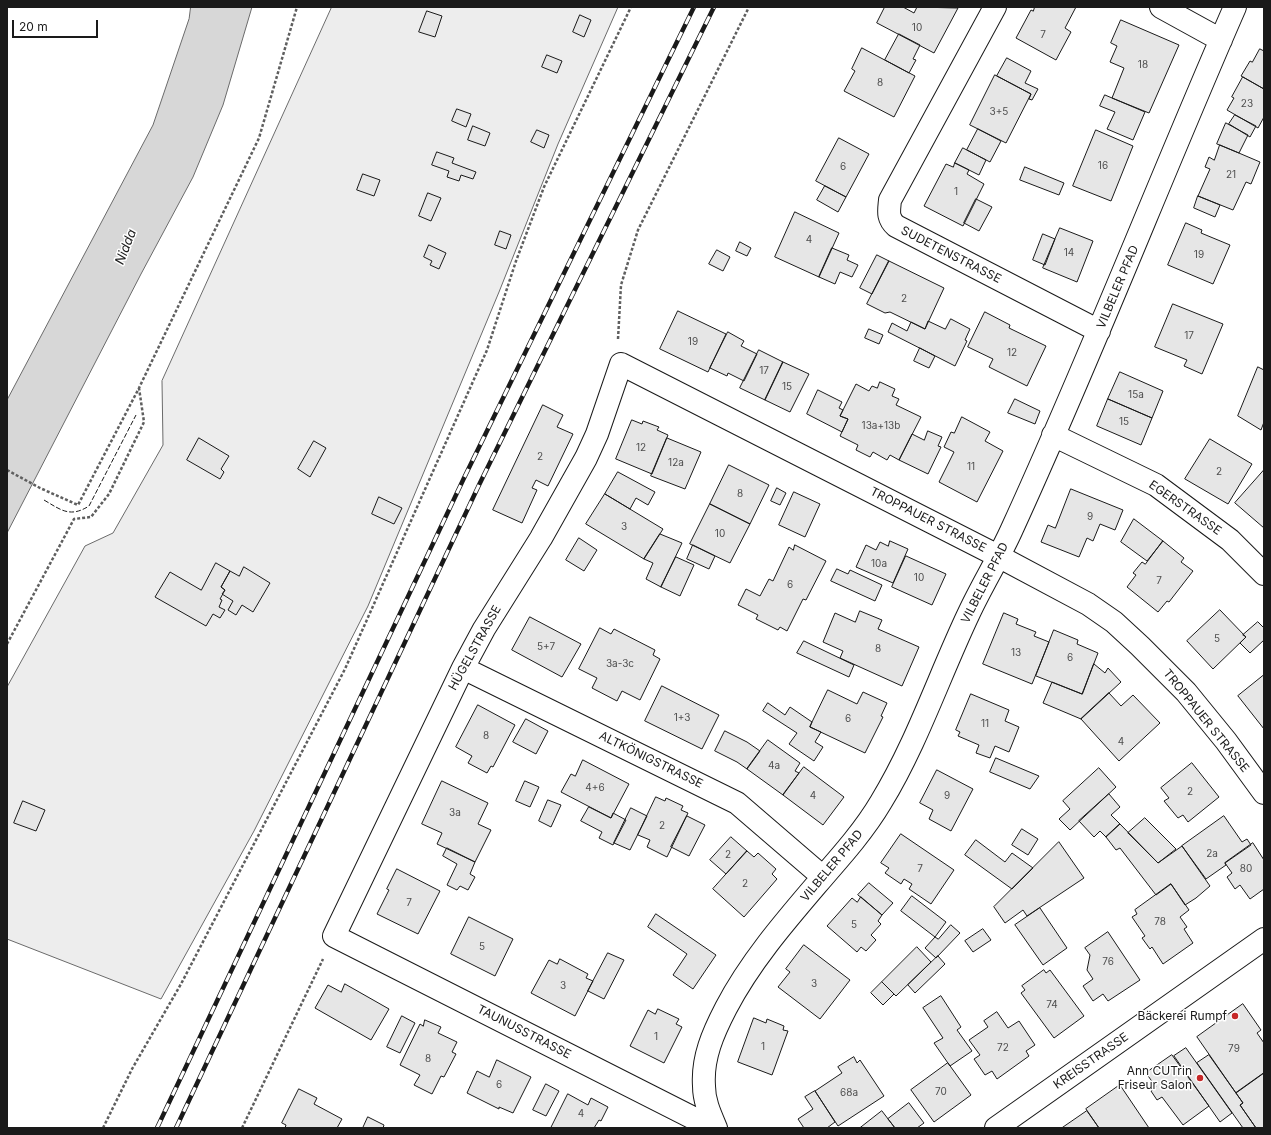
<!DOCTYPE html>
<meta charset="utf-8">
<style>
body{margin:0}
#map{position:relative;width:1271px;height:1135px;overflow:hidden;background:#fff;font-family:Inter,sans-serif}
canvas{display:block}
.frame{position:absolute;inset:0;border:8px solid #1a1a1a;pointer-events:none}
.scale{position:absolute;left:12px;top:20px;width:86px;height:18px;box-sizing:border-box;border:2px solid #1a1a1a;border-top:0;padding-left:5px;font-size:12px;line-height:14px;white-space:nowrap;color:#1a1a1a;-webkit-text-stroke:3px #fff;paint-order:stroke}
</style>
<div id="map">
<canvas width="1271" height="1135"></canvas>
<div class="frame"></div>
<div class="scale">20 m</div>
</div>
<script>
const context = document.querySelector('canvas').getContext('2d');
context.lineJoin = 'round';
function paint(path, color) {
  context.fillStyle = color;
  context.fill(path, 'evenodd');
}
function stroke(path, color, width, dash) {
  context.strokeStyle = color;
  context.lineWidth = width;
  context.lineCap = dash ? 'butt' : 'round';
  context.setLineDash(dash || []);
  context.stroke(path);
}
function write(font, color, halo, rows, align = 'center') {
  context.font = font + ' Inter,sans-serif';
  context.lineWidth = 3;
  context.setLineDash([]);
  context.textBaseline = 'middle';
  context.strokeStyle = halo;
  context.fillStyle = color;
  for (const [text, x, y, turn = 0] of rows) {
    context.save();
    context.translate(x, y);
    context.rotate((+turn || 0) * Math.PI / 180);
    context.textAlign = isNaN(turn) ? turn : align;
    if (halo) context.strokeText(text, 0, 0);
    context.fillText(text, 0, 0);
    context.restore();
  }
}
const built = new Path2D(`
 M332,7H618L558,144L499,292L368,606L254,831L161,999L7,939V687L85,546L113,533L163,445L162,381Z`);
paint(built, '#ededed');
stroke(built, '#6a6a6a', 1);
const water = new Path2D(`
 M191,7H252L223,105L193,177L141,274L7,533V400L153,125L189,19Z`);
paint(water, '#d7d7d7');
stroke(water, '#6a6a6a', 1);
const building = new Path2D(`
 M885,7H903L914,13L917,7L958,8L934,53L877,23Z
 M1035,7H1076L1065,28L1071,32L1056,60L1016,38L1031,10L1033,11Z
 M427,11L442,16L435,37L419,32Z
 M580,15L591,20L584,37L573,32Z
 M1121,20L1179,45L1149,113L1112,98L1124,68L1110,62L1117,46L1111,43Z
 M899,34L920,45L913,59L916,60L909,73L885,60Z
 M862,48L915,76L894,117L844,91L855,71L852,69Z
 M1260,49L1264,51V89L1241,76L1250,61L1252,62Z
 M547,55L562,61L557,73L542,67Z
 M1007,58L1031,71L1025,83L1038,89L1032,100L1029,99L1031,94L997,76Z
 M995,75L1031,94L1006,143L970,125Z
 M1243,77L1264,89V117L1258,128L1227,110L1234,98L1232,97Z
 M1105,95L1145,112L1133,140L1107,129L1115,112L1100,106Z
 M457,109L471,114L466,127L452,121Z
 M1235,115L1256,126L1250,137L1229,124Z
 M1226,123L1248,135L1239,153L1217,144Z
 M473,126L490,133L485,146L468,140Z
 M978,129L1001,141L990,162L967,150Z
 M537,130L549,135L544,148L531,142Z
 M1096,130L1133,146L1111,201L1073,186Z
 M839,138L869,154L846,197L816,181Z
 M1220,145L1260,162L1251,184L1246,182L1233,210L1198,196L1210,169L1205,167L1209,157L1214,160Z
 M963,148L986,160L979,175L955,163Z
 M437,152L454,158L452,163L476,172L473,179L461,175L459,181L447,177L449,171L432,165Z
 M955,163L969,170L967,174L984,184L963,226L924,206L946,164L953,167Z
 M1025,167L1064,183L1059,195L1020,180Z
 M363,174L380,180L374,196L357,190Z
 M825,186L846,197L838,212L817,200Z
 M428,193L441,198L431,221L419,216Z
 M1198,196L1220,205L1215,217L1194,208Z
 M976,199L992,207L979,231L964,223Z
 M795,212L839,233L819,277L775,257Z
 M1186,223L1202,230L1201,233L1230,245L1213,284L1168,265Z
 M1060,228L1093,241L1077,282L1043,268Z
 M500,231L511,235L506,249L495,245Z
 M1043,234L1055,239L1045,265L1033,260Z
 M740,242L751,248L747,256L736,251Z
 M429,245L446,253L439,269L430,265L432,261L424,257Z
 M832,248L849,255L847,260L858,265L852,277L840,272L835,284L819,277Z
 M717,250L730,257L723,271L709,264Z
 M877,255L889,261L872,294L860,288Z
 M889,261L944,288L925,329L890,312L885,313L867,304Z
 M1173,304L1223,324L1202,374L1184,366L1187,360L1155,347Z
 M678,311L726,334L708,372L660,349Z
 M985,312L1010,325L1009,328L1046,346L1027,386L989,367L993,359L968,347Z
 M951,319L970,329L965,340L967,341L955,366L888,332L892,323L907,331L911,322L925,329L928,321L945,329Z
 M869,329L883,335L879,344L865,338Z
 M728,332L744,341L741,346L757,354L744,381L728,373L727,376L710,368Z
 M920,348L935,356L929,368L914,361Z
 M759,350L783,362L765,400L740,388Z
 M783,362L809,374L790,412L765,400Z
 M1258,367L1264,370V422L1261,430L1238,416Z
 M1120,372L1163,391L1152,418L1108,399Z
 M880,382L895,389L892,396L899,399L896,405L921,417L899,460L890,455L887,460L873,452L870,457L856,450L858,445L840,436L848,419L840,416L856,384L869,391L872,386L877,388Z
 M818,390L842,402L839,408L843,410L840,416L848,419L842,432L807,414Z
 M1015,399L1040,411L1035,424L1008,413Z
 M1108,399L1152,418L1141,445L1097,426Z
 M543,405L563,415L557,427L573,434L548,486L536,480L532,488L537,490L522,523L493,510Z
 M962,417L990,432L985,441L1003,451L977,502L939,482L954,452L944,447L951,432L954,433Z
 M632,420L642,424L643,421L659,427L657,430L668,435L652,474L616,459Z
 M928,431L942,437L938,446L941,447L928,474L899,460L912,434L924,440Z
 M199,438L229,456L221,469L224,472L220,479L187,460Z
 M667,438L701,452L685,489L651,476Z
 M1210,439L1252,464L1228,504L1185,479Z
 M314,441L326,448L310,477L298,469Z
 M729,465L769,485L750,524L710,504Z
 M1264,470V528L1235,503Z
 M618,472L655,492L648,505L636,498L630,509L605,494Z
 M777,488L786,493L780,505L771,501Z
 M1071,489L1123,510L1115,530L1100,524L1093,541L1087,538L1079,557L1041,542L1048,525L1055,528Z
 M794,492L820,504L805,537L779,525Z
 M605,494L663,529L644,559L586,524Z
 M379,497L402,508L394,524L372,514Z
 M710,504L750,524L730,563L690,544Z
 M1134,519L1163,541L1147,561L1121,542Z
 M660,534L682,543L661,587L646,579L653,563L644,559Z
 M579,538L597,550L584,571L566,560Z
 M890,541L908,549L893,583L856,567L866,545L876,550L880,542L888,546Z
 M1163,541L1184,558L1181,562L1193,571L1169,602L1167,601L1158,612L1127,587L1136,575L1133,573L1142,562L1145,564Z
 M693,545L715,556L709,569L687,559Z
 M795,545L826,561L806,600L803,599L787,631L780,627L778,630L756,619L758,615L738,605L746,589L760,596L769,579L773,581L789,547L793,550Z
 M906,556L946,574L932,605L892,587Z
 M676,557L694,565L680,596L661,587Z
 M216,563L230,571L221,587L225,590L220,599L222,600L219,607L225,610L220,618L213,614L206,626L155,597L170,572L201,590Z
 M244,567L270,583L253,612L242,605L236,615L228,610L233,601L222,594L225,590L221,587L230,571L239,576Z
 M837,569L848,574L850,570L882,585L875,601L831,581Z
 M1220,610L1246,637L1213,669L1187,641Z
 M860,611L882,620L878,629L919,647L902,686L840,658L843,651L823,642L835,613L855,622Z
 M1004,613L1018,619L1016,624L1036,632L1034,636L1049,642L1032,684L983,664Z
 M530,617L581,644L562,677L512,650Z
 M1258,622L1264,628V640L1250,653L1240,643L1246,637L1243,635Z
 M600,628L611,634L614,629L655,650L653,655L660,659L640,700L622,691L617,701L592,688L597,678L579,669Z
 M1054,630L1078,640L1077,644L1098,653L1082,694L1036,676Z
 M804,641L854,665L849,677L797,653Z
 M1094,664L1105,673L1108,668L1121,682L1081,719L1043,703L1052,682L1082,694Z
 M1264,675V729L1238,696Z
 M662,686L719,715L702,749L645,721Z
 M828,690L857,704L863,692L887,703L881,716L883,717L865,753L810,727Z
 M1109,693L1121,706L1133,695L1160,723L1119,761L1081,719Z
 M971,694L1009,710L1005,721L1019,727L1009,752L995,746L990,758L976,753L979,745L958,736L960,732L956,730Z
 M768,703L785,715L790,707L812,722L810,727L821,732L815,742L823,747L814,761L789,744L797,733L763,711Z
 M478,705L515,725L493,767L491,766L487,773L468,763L472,756L456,747Z
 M526,719L548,731L536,754L513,742Z
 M725,731L747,742L760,751L747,769L737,762L715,751Z
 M768,740L800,763L795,771L799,773L783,795L747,769Z
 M996,758L1039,776L1030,789L990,772Z
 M583,760L629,784L611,818L561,792L571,774L575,776Z
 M1192,763L1219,797L1188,822L1183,815L1178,818L1164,801L1169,798L1161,788Z
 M804,767L844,797L823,825L783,795Z
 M1099,768L1116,787L1070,830L1059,819L1070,809L1063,801Z
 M937,770L973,789L951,831L929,819L933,810L920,803Z
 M442,781L488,803L478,824L491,830L475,862L437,844L442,833L422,824Z
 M525,781L539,787L530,807L516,801Z
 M1109,794L1120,807L1111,815L1120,824L1106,837L1100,831L1094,837L1079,821Z
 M656,797L665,801L666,798L683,806L681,810L688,813L667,857L647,847L650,840L638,835Z
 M548,800L561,805L551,827L539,821Z
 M23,801L45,810L36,831L14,823Z
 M589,807L611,818L613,813L626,820L613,845L599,838L602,832L581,821Z
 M631,808L647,816L630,850L614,843Z
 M687,816L705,825L689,856L671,847Z
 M1224,816L1242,842L1247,839L1251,845L1225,863L1226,865L1206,879L1182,846Z
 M1145,818L1176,849L1158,863L1128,833Z
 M1120,824L1158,863L1182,846L1210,886L1196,898L1185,905L1171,884L1156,895L1120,848L1116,850L1106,837Z
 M1022,829L1038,839L1028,855L1012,845Z
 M901,834L954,870L931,904L909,889L912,884L904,879L901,884L885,873L889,868L881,863Z
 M731,837L747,851L726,874L710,860Z
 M976,840L1005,862L1012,853L1033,868L1012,889L965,855Z
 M1059,842L1084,878L1027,916L1023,910L1005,923L994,907Z
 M1253,843L1264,860V889L1250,899L1240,885L1235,889L1227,877L1232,873L1225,863Z
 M447,848L475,862L470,874L475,877L468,890L460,886L457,890L447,885L457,864L443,856Z
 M747,851L754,857L758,853L776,869L772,874L777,879L744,917L713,889Z
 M397,869L440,891L418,934L377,914L389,890L387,889Z
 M869,883L893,903L882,915L858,895Z
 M1171,884L1189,910L1180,917L1187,927L1184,929L1193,943L1163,964L1152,947L1150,949L1142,938L1145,936L1132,917L1137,914L1135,910Z
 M912,896L946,922L935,937L901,911Z
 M861,897L882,915L878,921L881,924L871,935L876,940L866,951L861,947L857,952L827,926L852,898L857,902Z
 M1040,908L1067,948L1043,965L1015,925Z
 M656,914L716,955L693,989L673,975L687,954L648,927Z
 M469,917L513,939L495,976L451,954Z
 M951,925L960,933L936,958L925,948L935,937L938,939Z
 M983,929L991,940L973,952L965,941Z
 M1108,932L1140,980L1108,1001L1103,994L1093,1001L1083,986L1093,979L1087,970L1090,955L1085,948Z
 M804,945L850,980L820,1019L778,987L790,972L786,969Z
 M917,947L931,962L896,996L882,982Z
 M608,953L624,960L604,999L588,991Z
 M938,956L945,964L915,993L908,985Z
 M560,959L588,974L586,978L593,981L575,1016L531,993L549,960L557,964Z
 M1044,970L1046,973L1050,970L1084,1016L1054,1038L1021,993L1025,990L1022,986Z
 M882,982L894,994L883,1005L871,993Z
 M345,984L389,1009L371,1040L315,1008L328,985L341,992Z
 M941,996L961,1027L957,1030L972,1051L950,1066L934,1043L943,1038L923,1008Z
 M1243,1004L1261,1030L1257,1033L1264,1043V1073L1236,1093L1197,1037Z
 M658,1009L679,1019L676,1024L682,1027L664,1063L630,1046L648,1010L655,1014Z
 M997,1012L1008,1028L1019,1021L1035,1045L1026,1051L1029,1056L997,1079L992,1071L985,1075L974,1059L980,1055L969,1040L988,1027L984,1021Z
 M402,1016L415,1023L400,1053L387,1047Z
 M754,1018L766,1023L767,1019L784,1026L783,1030L788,1031L772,1075L738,1062Z
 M425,1020L441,1027L438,1033L457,1042L452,1052L456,1054L444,1077L441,1076L432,1094L414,1085L420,1075L400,1065L420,1024L423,1026Z
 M1186,1048L1232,1113L1220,1122L1174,1056Z
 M1172,1055L1209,1106L1183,1125L1162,1097L1157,1100L1151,1091L1156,1087L1146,1073Z
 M1209,1055L1243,1103L1240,1105L1256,1128H1243L1197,1063Z
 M854,1057L857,1063L860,1060L884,1096L838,1126L815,1091L842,1073L838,1067Z
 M497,1060L531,1077L513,1113L499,1107V1109L467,1093L477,1071L489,1077Z
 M948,1063L971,1095L934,1122L911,1090Z
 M1264,1073V1128H1256L1240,1105L1243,1103L1236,1093Z
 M546,1084L559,1091L546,1116L533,1110Z
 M1120,1085L1149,1128H1099L1086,1109Z
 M299,1089L317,1098L314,1104L342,1119L337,1128H285L286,1125L282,1123Z
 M815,1091L835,1122L827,1128H804L798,1119L813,1109L805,1097Z
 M568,1094L588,1105L591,1098L608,1107L601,1121L599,1120L594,1128H551Z
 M909,1103L924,1123L917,1128H895L888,1119Z
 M882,1111L895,1128H860Z
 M1087,1111L1099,1128H1062Z
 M368,1117L384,1125L383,1128H363Z`);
paint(building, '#e6e6e6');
stroke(building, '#1a1a1a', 1);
const minor = new Path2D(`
 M995,7L890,200C889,211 887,218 896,226L1099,331
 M1161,7L1221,40
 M1053,435L1156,485L1230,540L1264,574
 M463,668L737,803L823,877
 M713,1128L334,936L463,668L484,629L541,538L586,458L597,434L621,364L998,556L1088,604L1114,622L1140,646L1186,692L1226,741L1264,793
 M716,1128C710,1114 704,1101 704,1086C702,1058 713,1033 726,1008C751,960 788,918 823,877C844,853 865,829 881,802C917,743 939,676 969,613C982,585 999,558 1012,529C1091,357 1159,181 1235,7
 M996,1128L1264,939`);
stroke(minor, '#1a1a1a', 24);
stroke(new Path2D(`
 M618,339L621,285L638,230L749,7
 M7,470L40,488L78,505L139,388L259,138L297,7
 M7,644L74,519L91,517L109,494L144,422L139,388
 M103,1128L132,1069L181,984L345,669L487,350L516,261L544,187L631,7
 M242,1128L323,959`), '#5f5f5f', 2.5, [3, 2]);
stroke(minor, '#fff', 22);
const rail = new Path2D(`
 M157,1128L464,478L694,7
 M176,1128L479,485L714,7`);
stroke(rail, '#1a1a1a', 4.5);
stroke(rail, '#fff', 3, [9]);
stroke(new Path2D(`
 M44,500C61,510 70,518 89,506L136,415`), '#1a1a1a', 1, [5, 2]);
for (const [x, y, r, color] of [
 [1235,1016,4,"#c62828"],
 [1200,1078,4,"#c62828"]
]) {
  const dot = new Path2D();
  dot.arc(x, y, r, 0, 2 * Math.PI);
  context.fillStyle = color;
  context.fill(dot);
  stroke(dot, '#fff', 1.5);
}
write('10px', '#4d4d4d', null, [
 ["10",917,28],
 ["7",1043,35],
 ["18",1143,65],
 ["8",880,83],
 ["23",1247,104],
 ["3+5",999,112],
 ["16",1103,166],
 ["6",843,167],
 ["21",1231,175],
 ["1",956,192],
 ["4",809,240],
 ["14",1069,253],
 ["19",1199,255],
 ["2",904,299],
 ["17",1189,336],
 ["19",693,342],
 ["12",1012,353],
 ["17",764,371],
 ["15",787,387],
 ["15a",1136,395],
 ["15",1124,422],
 ["13a+13b",881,426],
 ["12",641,448],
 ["2",540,457],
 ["12a",676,463],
 ["11",971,467],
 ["2",1219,472],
 ["8",740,494],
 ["9",1090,517],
 ["3",624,527],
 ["10",720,534],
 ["10a",879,564],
 ["10",919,578],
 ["7",1159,581],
 ["6",790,585],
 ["5",1217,639],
 ["5+7",546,647],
 ["8",878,649],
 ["13",1016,653],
 ["6",1070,658],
 ["3a-3c",620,664],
 ["1+3",682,718],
 ["6",848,719],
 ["11",985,724],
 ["8",486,736],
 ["4",1121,742],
 ["4a",774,766],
 ["4+6",595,788],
 ["2",1190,792],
 ["4",813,796],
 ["9",947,796],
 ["3a",455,813],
 ["2",662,826],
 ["2a",1212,854],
 ["2",728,855],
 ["7",920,869],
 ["80",1246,869],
 ["2",745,884],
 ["7",409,903],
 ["78",1160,922],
 ["5",854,925],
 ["5",482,947],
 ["76",1108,962],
 ["3",814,984],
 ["3",563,986],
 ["74",1052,1005],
 ["1",656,1037],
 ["1",763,1047],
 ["72",1003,1048],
 ["79",1234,1049],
 ["8",428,1059],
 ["6",499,1085],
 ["70",941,1092],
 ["68a",849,1093],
 ["4",581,1114]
]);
write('12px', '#1a1a1a', '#fff', [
 ["SUDETENSTRASSE",951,255,27],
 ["VILBELER PFAD",1118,287,-67],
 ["EGERSTRASSE",1185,508,35],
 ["TROPPAUER STRASSE",928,520,27],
 ["VILBELER PFAD",985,583,-63],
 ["HÜGELSTRASSE",475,648,-61],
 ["TROPPAUER STRASSE",1206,721,51],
 ["ALTKÖNIGSTRASSE",651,760,26],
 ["VILBELER PFAD",832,866,-50],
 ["TAUNUSSTRASSE",524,1032,27],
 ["KREISSTRASSE",1091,1061,-35]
]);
write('12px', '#1a1a1a', '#fff', [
 ["Bäckerei Rumpf",1227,1016],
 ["Ann CUTrin",1192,1071],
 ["Friseur Salon",1192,1085]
], 'right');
write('italic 13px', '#1a1a1a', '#fff', [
 ["Nidda",126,247,-69]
]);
</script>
